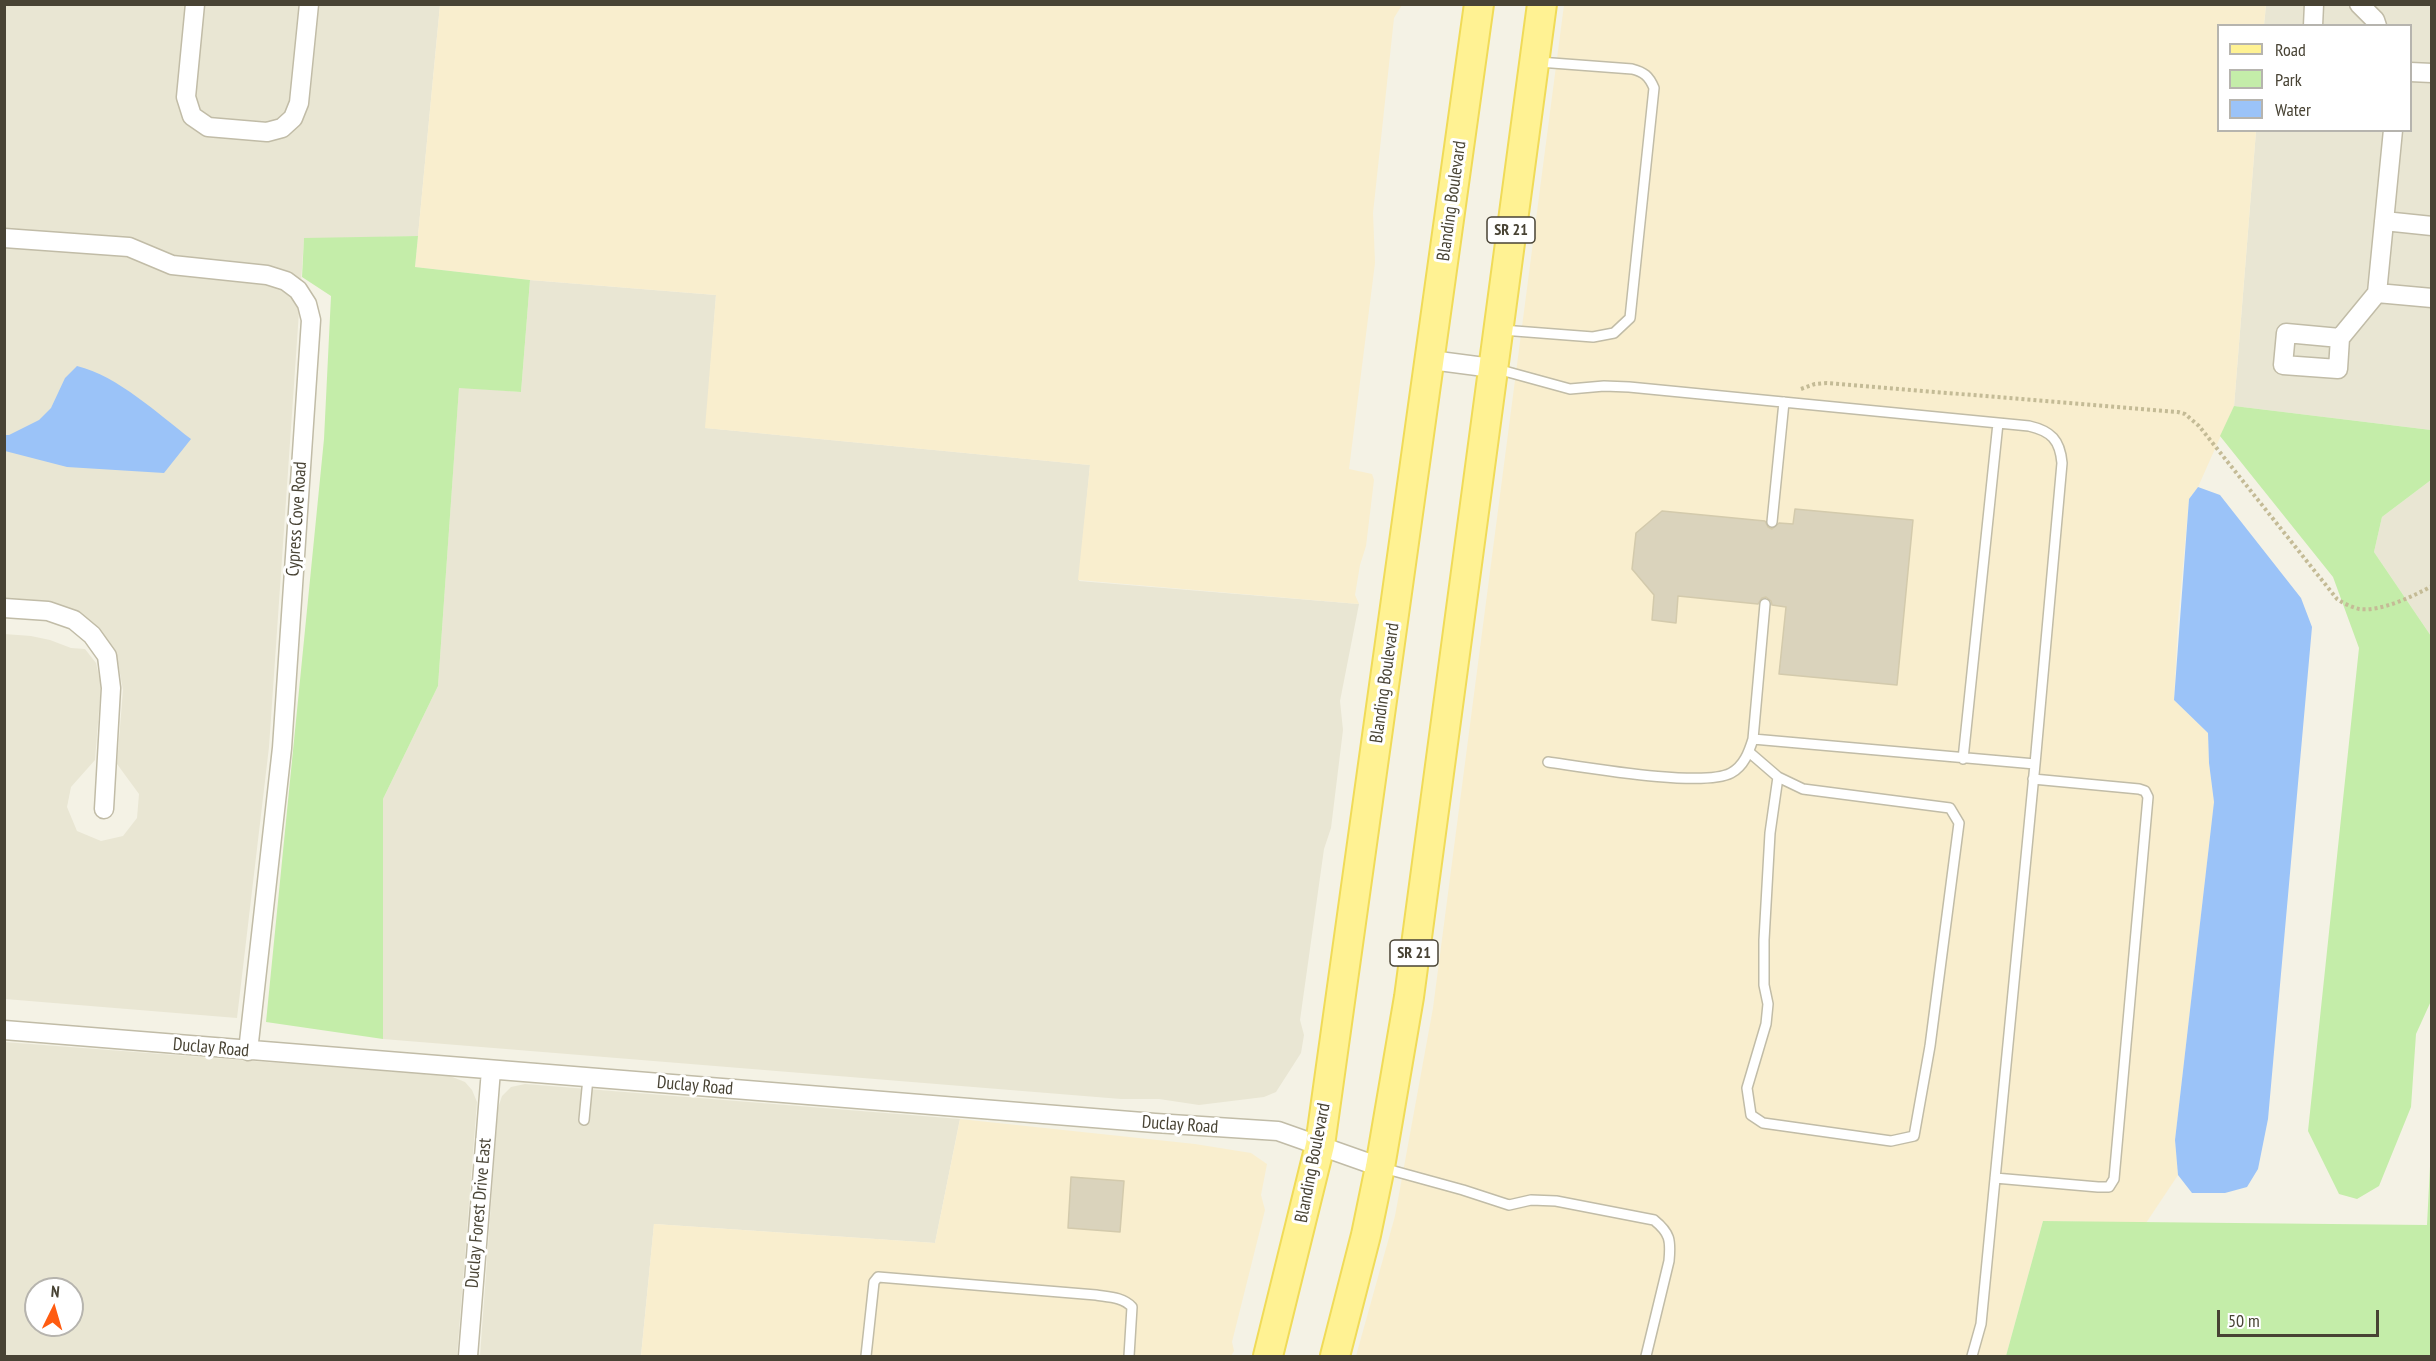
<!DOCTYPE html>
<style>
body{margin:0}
#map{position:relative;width:2436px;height:1361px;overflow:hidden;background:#f4f2e5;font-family:"PT Sans Narrow",sans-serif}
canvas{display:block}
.frame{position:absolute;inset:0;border:6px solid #484334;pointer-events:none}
.legend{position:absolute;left:2217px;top:24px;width:195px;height:108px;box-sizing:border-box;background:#fff;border:2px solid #b6b4ae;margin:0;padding:8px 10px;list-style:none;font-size:18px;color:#484334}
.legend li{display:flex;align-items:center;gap:12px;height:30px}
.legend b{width:30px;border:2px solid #b6b4ae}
.north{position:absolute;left:24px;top:1277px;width:60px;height:60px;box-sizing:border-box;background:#fff;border:2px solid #b6b4ae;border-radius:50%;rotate:5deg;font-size:16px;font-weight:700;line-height:24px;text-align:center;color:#484334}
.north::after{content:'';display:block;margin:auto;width:21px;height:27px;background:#ff5c11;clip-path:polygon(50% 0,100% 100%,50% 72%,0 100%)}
.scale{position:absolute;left:2217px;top:1310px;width:162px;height:27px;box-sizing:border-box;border:3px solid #484334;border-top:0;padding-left:8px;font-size:18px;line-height:21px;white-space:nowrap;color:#484334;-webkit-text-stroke:4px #fff;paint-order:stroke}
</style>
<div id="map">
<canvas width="2436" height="1361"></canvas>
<div class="frame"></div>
<ul class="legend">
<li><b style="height:8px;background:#fff293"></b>Road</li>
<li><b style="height:16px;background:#c4eda9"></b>Park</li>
<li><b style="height:16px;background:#9bc3f8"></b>Water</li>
</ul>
<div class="north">N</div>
<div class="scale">50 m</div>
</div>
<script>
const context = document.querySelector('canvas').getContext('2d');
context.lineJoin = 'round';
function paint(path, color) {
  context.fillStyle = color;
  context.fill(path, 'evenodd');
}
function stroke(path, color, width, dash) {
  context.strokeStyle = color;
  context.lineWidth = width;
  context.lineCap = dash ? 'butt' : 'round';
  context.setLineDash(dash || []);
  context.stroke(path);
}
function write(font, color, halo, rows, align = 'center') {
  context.font = font + ' "PT Sans Narrow",sans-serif';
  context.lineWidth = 6;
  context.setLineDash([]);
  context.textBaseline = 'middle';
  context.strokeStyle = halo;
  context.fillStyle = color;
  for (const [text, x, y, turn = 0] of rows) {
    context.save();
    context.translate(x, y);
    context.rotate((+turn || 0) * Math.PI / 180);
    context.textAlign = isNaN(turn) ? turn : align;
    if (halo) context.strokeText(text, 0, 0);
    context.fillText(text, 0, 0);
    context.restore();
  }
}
paint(new Path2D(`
 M5,5H440L418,236L304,239L269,747L237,1018L5,999L4,634L31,636L50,640L71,648L85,649L96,663L101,685L95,760L71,787L67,807L77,831L101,841L123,836L137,818L139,794L117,764L123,690L117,657L99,629L77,612L49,602L5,598Z
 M2266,5H2431V430L2234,406L2256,131L2410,130V26L2264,25Z
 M530,280L716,295L706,428L1090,465L1079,581L1359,604L1340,701L1343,730L1331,828L1324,849L1300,1020L1304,1035L1301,1053L1276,1092L1264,1097L1199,1105L1159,1099H1121L383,1039V799L438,686L459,387L521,392Z
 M2431,480V636L2374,552L2382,517Z
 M4,1042L450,1076L465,1082L472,1090L477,1102L457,1356H5ZM36,1289H72V1325H36Z
 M525,1084L960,1119L935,1243L654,1224L641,1356H480L498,1108L502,1096L511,1087Z`), '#e9e6d3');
paint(new Path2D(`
 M440,5H1402L1394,18L1373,213L1375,263L1349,469L1372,474L1374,480L1366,546L1360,565L1355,595L1359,604L1078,580L1090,465L705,428L716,295L530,280L415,267Z
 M1564,5H2266L2264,25L2218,26V130L2256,131L2234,406L2198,487L2189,499L2178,620L2174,700L2208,733L2209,763L2214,802L2175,1140L2178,1175L2146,1223L2043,1221L2006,1356H1356L1395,1216L1433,1008Z
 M960,1119L1195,1144L1251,1153L1267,1164L1261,1195L1265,1210L1232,1342L1234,1351L1231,1356H641L654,1224L935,1243Z`), '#f9eece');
paint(new Path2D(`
 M418,236L415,267L530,280L521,392L459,388L438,686L383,799V1039L266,1022L324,439L331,296L302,277L304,238Z
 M2234,406L2431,430V480L2382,517L2374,552L2431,636V1001L2416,1034L2411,1107L2379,1186L2357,1199L2339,1194L2308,1131L2359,648L2333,577L2220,436Z
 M2431,1147V1356H2006L2043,1221L2427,1225Z`), '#c4eda9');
paint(new Path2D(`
 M77,366C118,376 158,414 191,439L164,473L67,467L5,451V435H9L39,420L51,408L65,378Z
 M2198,487L2220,495L2301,598L2312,627L2268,1119L2258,1169L2247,1187L2225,1193H2192L2178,1175L2175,1140L2214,802L2209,763L2208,733L2174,700L2189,499Z`), '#9bc3f8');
const building = new Path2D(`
 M1795,509L1913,520L1897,685L1779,674L1786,607L1772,605L1771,601L1766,597L1762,598L1758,604L1678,596L1676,623L1652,620L1654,595L1632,569L1636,533L1662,511L1765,521L1768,527L1772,529L1779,523L1793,524Z
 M1071,1177L1124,1181L1120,1232L1068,1228Z`);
paint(building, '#dad3bc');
stroke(building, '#d3caac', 1.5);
const service = new Path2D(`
 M1502,330L1593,337L1614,333L1630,318L1654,88C1649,76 1644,72 1632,69L1539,62
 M1497,369L1570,389L1604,386L1629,387L2029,426C2051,431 2060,440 2062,463L2035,764L1753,739
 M1772,522L1784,402
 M1749,752L1778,777L1803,789L1950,808L1959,823L1930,1046L1914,1136L1891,1141L1763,1123L1751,1115L1747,1088L1766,1024L1768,1004L1764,985V940L1770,833L1778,777
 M1963,759L1998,423
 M1548,762C1584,767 1703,788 1731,773C1744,766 1749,752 1753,739L1765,604
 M584,1120L588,1078
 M1383,1168L1463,1190L1509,1205L1531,1200L1556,1201L1654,1220C1670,1233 1671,1240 1669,1261L1646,1356
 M1995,1178L2098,1187H2109L2114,1179L2148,797L2145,791L2139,789L2033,779
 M866,1356L874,1282L878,1277L1096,1295C1108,1297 1123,1297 1132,1307L1129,1356
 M1972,1356L1981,1324L2035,764`);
const minor = new Path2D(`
 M195,4L186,97L192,116L208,127L267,132L282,128L293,118L299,103L309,4
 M2359,4L2375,20L2377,26
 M2313,26L2314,4
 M2410,72L2432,73
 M2393,130L2377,293L2432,298
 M2384,221L2432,226
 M4,238L129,247L172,265L267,275L286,281L298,290L307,304L311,320L282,748L248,1051
 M2340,338L2338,369L2283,365L2286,333L2340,338L2377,293
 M1431,360L1492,368
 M4,608L48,611L74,620L92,635L107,656L111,688L104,809
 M4,1030L1155,1123L1278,1131L1380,1167
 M468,1356L491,1070`);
const primary = new Path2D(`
 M1268,1356L1320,1145L1479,4
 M1335,1356L1366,1235L1380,1167L1409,997L1542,4`);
stroke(service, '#c1bca7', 12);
stroke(minor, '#c1bca7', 21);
stroke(primary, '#f0db58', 32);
stroke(new Path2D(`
 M1801,389L1815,384L1827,383L2178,412L2185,414L2199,426L2337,599C2343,603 2351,607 2359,609C2380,612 2414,596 2432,586`), '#c4bb96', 4, [3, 3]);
stroke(service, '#fff', 9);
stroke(minor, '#fff', 18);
stroke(primary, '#fff293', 28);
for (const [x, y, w] of [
 [1511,230,48],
 [1414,953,48]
]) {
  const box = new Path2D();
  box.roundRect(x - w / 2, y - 13, w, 26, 4.5);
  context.fillStyle = '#fff';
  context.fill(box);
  stroke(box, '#484334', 1.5);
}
write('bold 16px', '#484334', null, [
 ["SR 21",1511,230],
 ["SR 21",1414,953]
]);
write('18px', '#484334', '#fff', [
 ["Blanding Boulevard",1452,201,-82],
 ["Cypress Cove Road",297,519,-86],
 ["Blanding Boulevard",1385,683,-82],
 ["Duclay Road",211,1048,5],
 ["Duclay Road",695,1086,5],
 ["Duclay Road",1180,1125,4],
 ["Blanding Boulevard",1313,1163,-79],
 ["Duclay Forest Drive East",479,1213,-85]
]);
</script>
